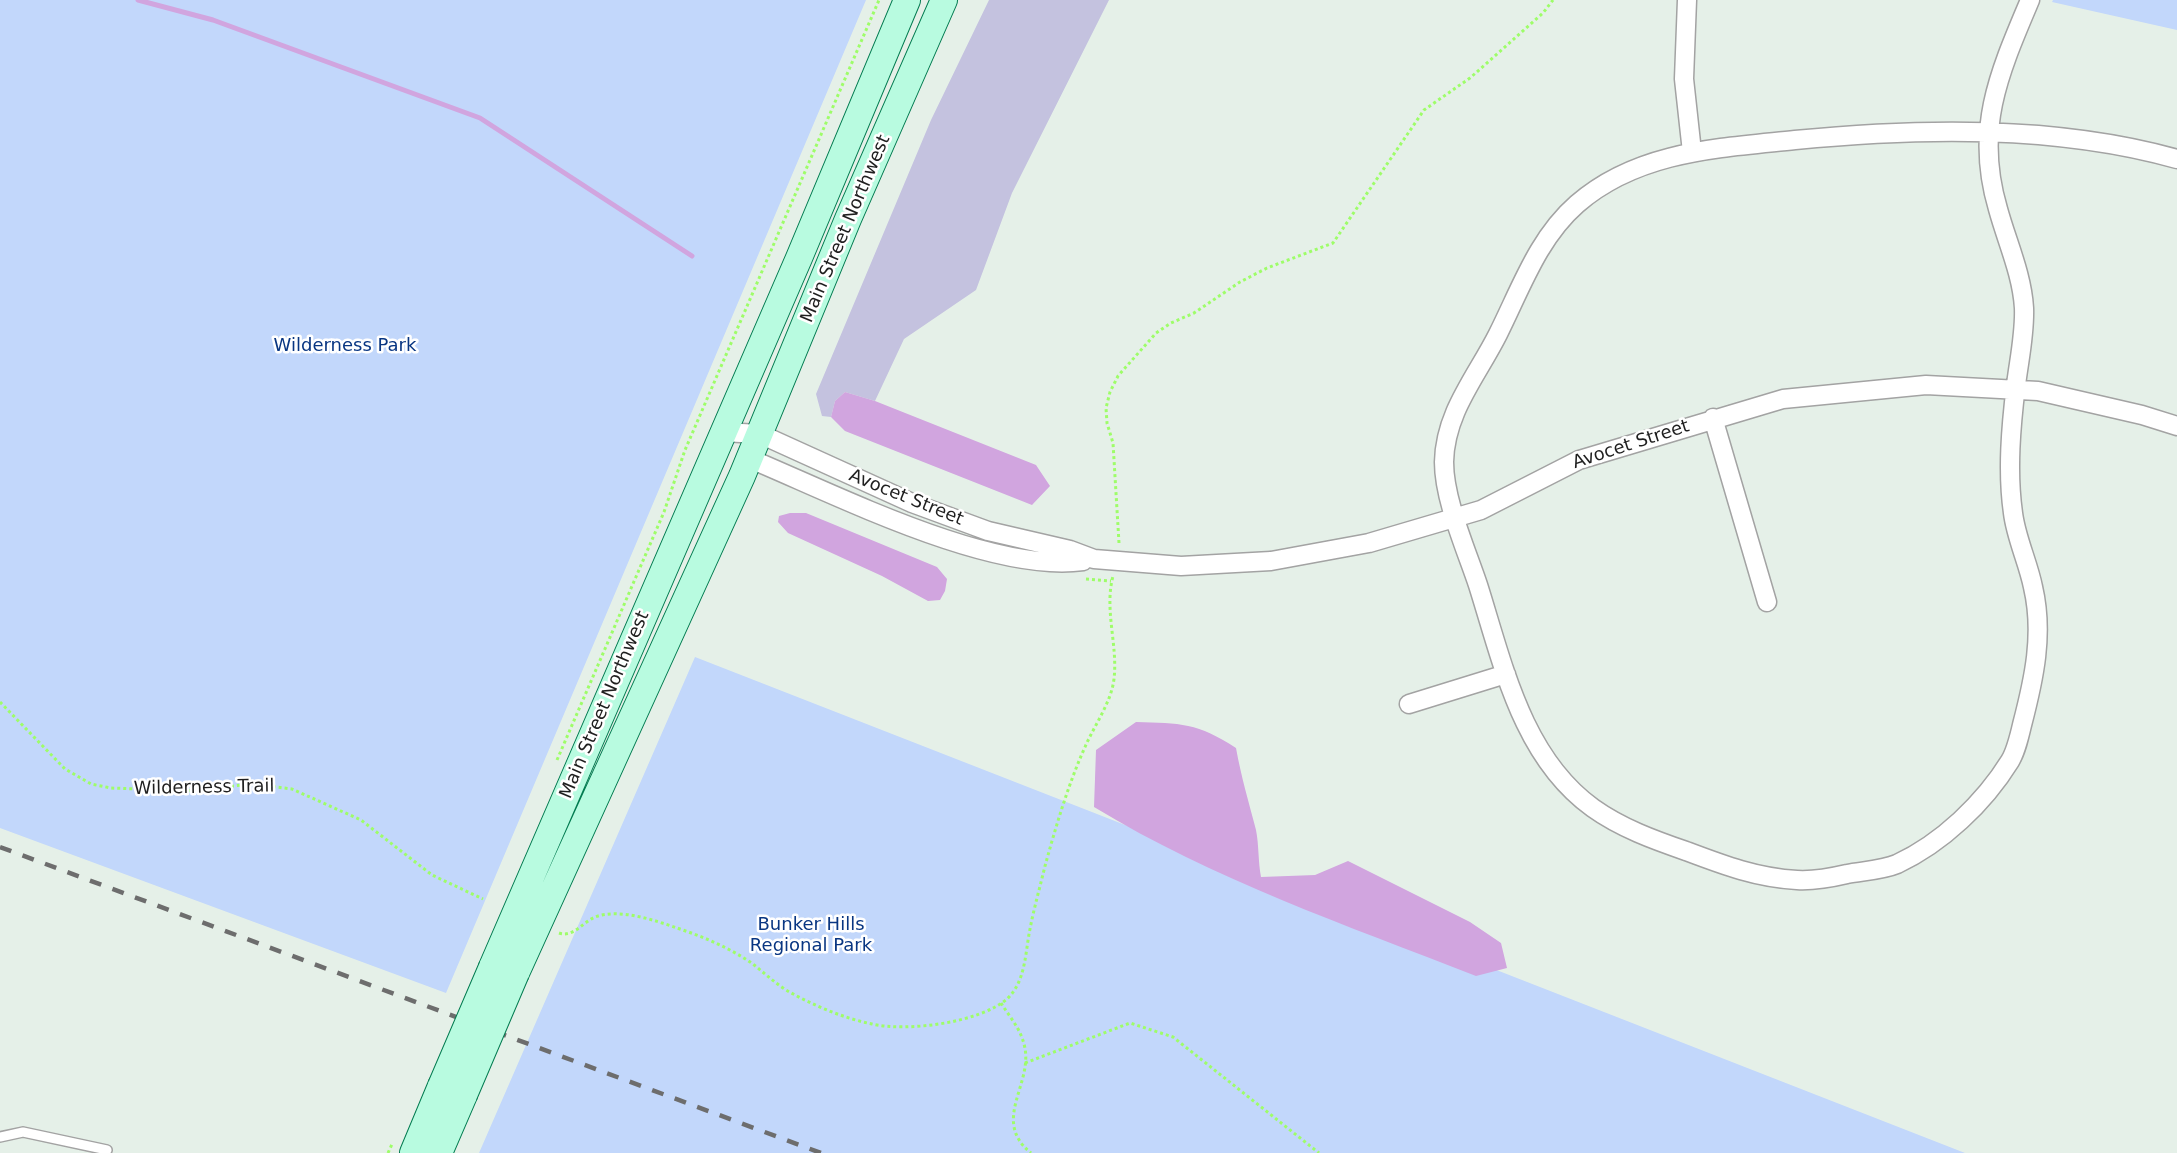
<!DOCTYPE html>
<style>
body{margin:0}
canvas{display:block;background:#e5f0e8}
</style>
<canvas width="2177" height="1153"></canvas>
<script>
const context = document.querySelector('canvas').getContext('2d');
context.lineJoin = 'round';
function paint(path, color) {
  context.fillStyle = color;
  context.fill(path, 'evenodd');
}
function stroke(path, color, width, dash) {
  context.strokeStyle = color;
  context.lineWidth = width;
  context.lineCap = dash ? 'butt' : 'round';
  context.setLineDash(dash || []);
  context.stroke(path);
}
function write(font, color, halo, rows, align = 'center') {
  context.font = font + ' "DejaVu Sans",sans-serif';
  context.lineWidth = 5;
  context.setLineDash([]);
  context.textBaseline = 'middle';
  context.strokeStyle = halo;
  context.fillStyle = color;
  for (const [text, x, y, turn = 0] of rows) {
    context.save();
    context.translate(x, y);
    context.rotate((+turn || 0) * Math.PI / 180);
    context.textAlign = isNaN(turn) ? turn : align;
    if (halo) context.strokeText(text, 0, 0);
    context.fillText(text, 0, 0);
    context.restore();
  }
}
paint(new Path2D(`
 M989,0H1109L1012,193L976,290L904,339L875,401L845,392L835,401L831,417L822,416L816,394L931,120Z`), '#c4c2df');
paint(new Path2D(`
 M0,0H866L446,993L0,828Z
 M2053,0H2177V30L2052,2Z
 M695,657L1965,1153H479Z`), '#c2d7fb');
paint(new Path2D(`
 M845,392L875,401L1036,465L1050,486L1032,505L845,431L831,417L835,401Z
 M790,513H806L937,567L947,579L945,591L940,600L928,601L882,576L788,533L778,522L779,516Z
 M1136,722C1180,723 1198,723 1236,748C1241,776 1249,803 1256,830C1259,845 1258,862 1261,877L1315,875L1348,861L1470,922L1501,943L1507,968L1476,976C1346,925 1214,880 1094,807L1096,750Z`), '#d1a5df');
stroke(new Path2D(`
 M138,0L213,20L480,118L692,256`), '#d1a5df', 5);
const service = new Path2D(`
 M0,1137L23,1132L107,1150`);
const minor = new Path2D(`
 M1687,0L1684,79L1692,152
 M2030,0C1999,73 1974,129 1998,209C2007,242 2022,274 2024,308C2025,334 2019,360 2016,385C2011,426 2007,471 2013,513C2016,538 2028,562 2033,587C2044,634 2034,679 2022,725C2019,738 2016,751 2010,761C1984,803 1942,843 1897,864C1883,870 1863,871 1847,874C1830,878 1814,881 1797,880C1757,878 1723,865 1686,851C1654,840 1621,828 1593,808C1522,757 1503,664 1478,585C1466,549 1444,500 1444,462C1445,412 1477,376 1498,334C1521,288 1538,238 1577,204C1638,151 1719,148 1795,140C1919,128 2056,125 2177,159
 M1713,418L1767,602
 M722,432L760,434L912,503L988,531L1070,550L1094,559L1181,566L1271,561L1369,543L1481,510L1579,460L1783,399L1926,385L2038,391L2142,415L2177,426
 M748,458C835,494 991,574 1083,561
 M1409,704L1506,674`);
const secondary = new Path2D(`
 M492,967L799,258L907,0
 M516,973L742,476L848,219L944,0
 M413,1153L441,1086
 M439,1153L464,1095`);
stroke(service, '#a3a3a3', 12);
stroke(minor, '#a3a3a3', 21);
stroke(secondary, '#027b50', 28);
stroke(new Path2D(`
 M1119,543L1113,443L1107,423L1106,408L1110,392L1118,376L1156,333L1171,323L1194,313L1240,282L1267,268L1333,243L1424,110L1470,78L1543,13L1553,0
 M1086,579L1111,581
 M0,702L65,769L91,784L111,788L186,791L252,784L292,789L361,820L432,875L483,899
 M557,760L664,512L685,450L879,0
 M559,933C573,938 583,922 595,917C619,908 654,920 677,928C704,937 730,948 753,964C764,973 774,982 786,990C812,1005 843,1018 872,1024C907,1032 979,1023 1007,999C1026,981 1025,953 1030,929C1034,908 1040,887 1045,866C1056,826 1068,785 1085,747C1095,724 1111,703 1114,679C1118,645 1104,610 1113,576
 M1001,1003C1009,1016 1020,1028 1024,1044C1035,1083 990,1120 1031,1153
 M1025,1063L1130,1023L1173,1037L1319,1153
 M388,1153L392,1144`), '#9efd69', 3, [3, 3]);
stroke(service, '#fff', 9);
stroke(minor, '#fff', 18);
stroke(secondary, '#b8fbe0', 26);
stroke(new Path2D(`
 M0,847L821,1153`), '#6d6d6d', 4.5, [12, 12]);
const secondaryBridge = new Path2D(`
 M441,1086L492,967
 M464,1095L516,973`);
stroke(secondaryBridge, '#027b50', 28, []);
stroke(secondaryBridge, '#b8fbe0', 26);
write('18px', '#1f1f1f', '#fff', [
 ["Main Street Northwest",846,229,-67],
 ["Avocet Street",1631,445,-18],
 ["Avocet Street",906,498,22],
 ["Main Street Northwest",605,705,-67],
 ["Wilderness Trail",204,788,-1]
]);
write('18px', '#093682', '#fff', [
 ["Wilderness Park",345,346],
 ["Bunker Hills",811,925],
 ["Regional Park",811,946]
]);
</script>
